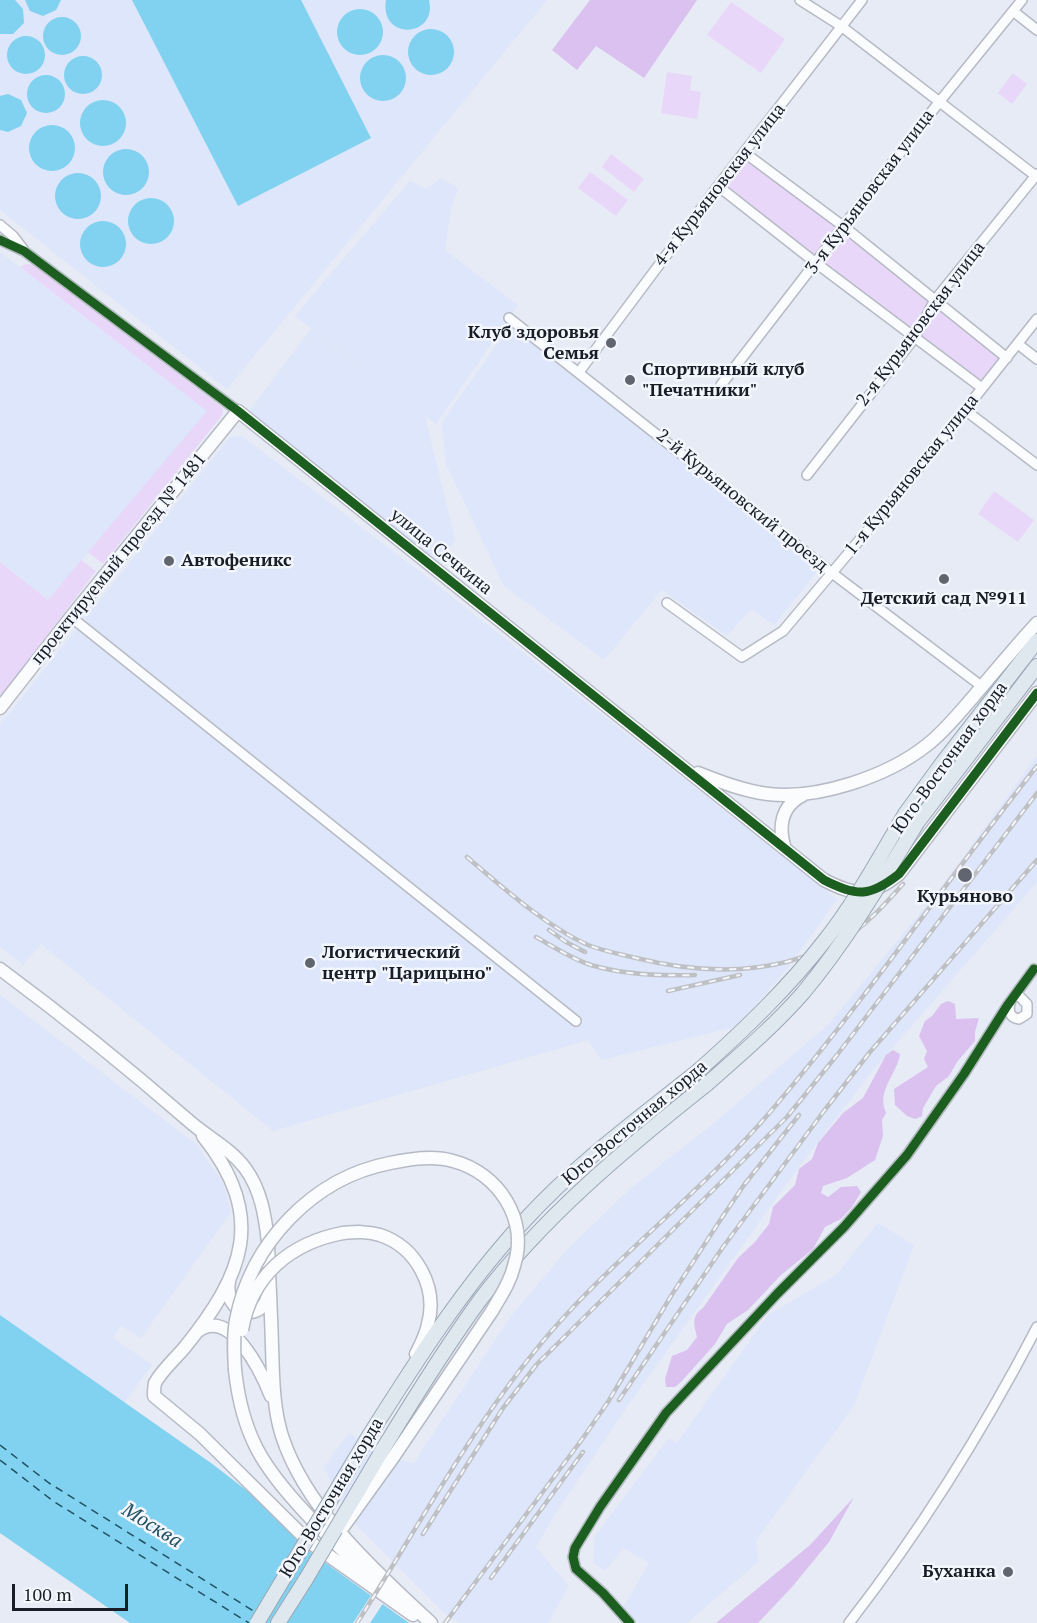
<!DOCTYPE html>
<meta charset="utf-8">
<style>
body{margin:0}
#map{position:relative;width:1037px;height:1623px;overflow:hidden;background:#e7ebf5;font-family:"PT Serif",serif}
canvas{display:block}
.scale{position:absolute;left:12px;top:1584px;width:116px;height:27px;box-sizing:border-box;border:3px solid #191d28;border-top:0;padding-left:8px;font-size:18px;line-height:21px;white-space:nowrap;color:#191d28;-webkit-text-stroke:4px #f3f6fc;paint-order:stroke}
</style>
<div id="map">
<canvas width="1037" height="1623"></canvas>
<div class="scale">100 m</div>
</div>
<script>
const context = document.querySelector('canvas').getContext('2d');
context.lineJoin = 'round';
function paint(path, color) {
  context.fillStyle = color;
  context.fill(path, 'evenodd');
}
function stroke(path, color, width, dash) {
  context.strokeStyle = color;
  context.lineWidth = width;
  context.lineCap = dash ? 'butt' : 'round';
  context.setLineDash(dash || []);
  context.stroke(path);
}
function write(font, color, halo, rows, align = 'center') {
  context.font = font + ' "PT Serif",serif';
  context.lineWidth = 5;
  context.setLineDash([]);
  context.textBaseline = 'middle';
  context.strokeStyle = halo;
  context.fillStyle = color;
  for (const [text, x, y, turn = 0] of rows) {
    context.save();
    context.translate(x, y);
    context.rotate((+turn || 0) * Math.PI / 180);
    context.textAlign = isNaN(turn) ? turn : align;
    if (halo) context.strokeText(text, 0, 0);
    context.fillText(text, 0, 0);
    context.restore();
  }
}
paint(new Path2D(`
 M0,0H547L227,389L0,210Z
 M441,178L458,188L451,209L445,250L518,305L436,424L425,416L455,540L437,566L248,413L311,329L388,388L295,316L410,181L426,189Z
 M0,252L208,411L48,600L0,562Z
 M512,323L820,568L774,625L751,609L727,636L662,590L604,660L504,586L446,464L442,422Z
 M242,436L419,571L837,899L790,965L738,1026L601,1060L588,1040L273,1131L41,944L23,965L0,947V725L230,437Z
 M1037,756V882L874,1069L798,1168L629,1404L554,1516L536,1547L569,1586L548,1623H460L447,1616L349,1518L324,1467L349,1433L393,1459L414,1463L511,1316L567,1250L632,1187L707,1129L829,1024L935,895Z
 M0,995L196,1144L223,1183L231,1212L141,1338L121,1326L113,1338L152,1365L124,1403L0,1315Z
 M878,1223L914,1245L854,1405L756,1541L758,1562L687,1623H639L623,1608L649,1563L623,1548L607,1569L604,1570L593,1563L595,1536L669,1438L677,1443L768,1315L836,1275Z`), '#dde6fa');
paint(new Path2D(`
 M731,2L785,39L761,73L707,35Z
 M667,72L692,76L690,90L701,92L697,119L661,113Z
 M1013,73L1027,84L1012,104L998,93Z
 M611,154L644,179L634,192L602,167Z
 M748,159L837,226L815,257L725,187Z
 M590,172L628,200L616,216L578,188Z
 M844,231L930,300L913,332L820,262Z
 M26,264L35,265L223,408V414L103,564L88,552L207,411L20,267Z
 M936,305L1003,359L983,383L920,336Z
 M994,491L1034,520L1018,542L978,514Z
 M81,560L96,571L0,697V562L48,600Z`), '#e9d7fa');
paint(new Path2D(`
 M590,0H697L644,78L596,46L577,70L552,50Z
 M948,1001L955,1004L956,1019L979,1018L975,1032V1041L957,1062L949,1076L936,1086L923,1108L922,1116L915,1119L907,1116L895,1105L894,1089L928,1067L924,1059L927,1051L919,1036L925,1021L932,1016L941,1004Z
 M893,1050L900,1054C897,1075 876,1090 886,1113L882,1120L883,1136L875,1160L847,1178L823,1186L821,1193L828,1197L841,1187L857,1186L861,1192L852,1207L841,1219L825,1227L813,1249L781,1275L748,1310L727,1324L715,1344L681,1382L675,1387H666L665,1379L672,1356L687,1350L697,1337C694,1324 691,1316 703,1308L738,1258L755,1242L769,1224L773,1207L795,1185L799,1169L812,1159L818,1143L843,1113L863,1098L886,1055Z
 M854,1497L829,1542L792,1587L758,1623H716L810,1545Z`), '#dac1f0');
paint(new Path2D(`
 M0,0H15L23,9L24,23L13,34H0Z
 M25,0H61L56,10L43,16L30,11Z
 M132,0H301L371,138L238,206Z
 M386,0H429C438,38 379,41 386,0Z
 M337 32a23 23 0 1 1 46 0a23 23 0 1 1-46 0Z
 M43 36a19 19 0 1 1 38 0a19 19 0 1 1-38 0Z
 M408 52a23 23 0 1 1 46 0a23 23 0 1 1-46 0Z
 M7 55a19 19 0 1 1 38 0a19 19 0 1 1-38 0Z
 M360 78a23 23 0 1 1 46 0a23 23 0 1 1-46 0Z
 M64 75a19 19 0 1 1 38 0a19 19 0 1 1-38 0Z
 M27 94a19 19 0 1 1 38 0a19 19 0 1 1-38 0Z
 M8,94L21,100L27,113L21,126L8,132L0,130V96Z
 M80 123a23 23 0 1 1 46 0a23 23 0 1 1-46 0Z
 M29 148a23 23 0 1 1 46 0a23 23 0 1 1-46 0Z
 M103 172a23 23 0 1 1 46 0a23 23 0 1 1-46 0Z
 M55 196a23 23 0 1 1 46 0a23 23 0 1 1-46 0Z
 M128 221a23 23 0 1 1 46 0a23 23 0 1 1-46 0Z
 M80 244a23 23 0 1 1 46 0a23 23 0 1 1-46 0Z
 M0,1315L211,1463L250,1493L309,1551L409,1623H130L0,1533Z`), '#80d2f0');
paint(new Path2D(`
 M372,1594L384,1602L370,1623H353Z`), '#e7ebf5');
stroke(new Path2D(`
 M0,1445L49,1483L255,1612
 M0,1460L53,1501L249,1623`), '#225263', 1.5, [8, 6]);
const street = new Path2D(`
 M800,0L841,26L1037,177
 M1013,11L1037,30
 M745,153L843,226L1007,358
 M718,186L816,263L982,388
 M0,225L13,236L23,249
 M0,240L24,251L238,411
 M509,318L832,573L976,682
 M1018,344L1037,359
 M579,372L718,186L862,0
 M721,385L940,101L1022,0
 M965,410L1037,465
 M807,475L915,337L935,300L1037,174
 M667,603L742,657L783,631L899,493L1037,319
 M71,617L576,1021
 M1010,1003C1008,1011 1010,1018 1019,1019L1027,1014V1004L1017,994
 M630,1623L603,1593L576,1569L573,1557L575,1548L600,1507L666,1413L777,1294L844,1227L907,1155L964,1074L1007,1006L1034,969
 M849,1623C921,1530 983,1431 1037,1327`);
const secondary = new Path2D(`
 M0,708L71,617L238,411L824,880C857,897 870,897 899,874L1037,693
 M698,773C721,782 744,791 768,794C818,800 888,776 927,745C945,731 959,713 974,696C995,671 1015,647 1037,623
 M785,849C778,827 781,806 803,795
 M0,969C65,1017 128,1068 189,1121C207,1137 230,1148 245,1168C261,1190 265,1215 268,1242C269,1276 271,1311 272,1346C273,1376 273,1408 282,1436C306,1510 376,1572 431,1623
 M203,1136C267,1216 244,1274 185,1347C176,1358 162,1370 155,1383C154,1387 154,1392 154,1396L200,1434L308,1541L413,1615
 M343,1233C355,1232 367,1231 380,1235C416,1247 438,1287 428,1324C426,1335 421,1344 416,1354
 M229,1282C223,1316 265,1323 268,1293
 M198,1331C230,1306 262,1373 271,1396
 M235,1370C238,1398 244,1424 257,1449C280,1493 338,1546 374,1580
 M394,1456L492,1311`);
const primary = new Path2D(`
 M905,814L943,762L1037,641
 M917,823L1037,666
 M367,1439C415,1363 463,1287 525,1220C576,1164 639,1118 698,1071
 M383,1449C414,1398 445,1348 480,1300C544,1216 625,1149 707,1084
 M278,1623L306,1579`);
stroke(street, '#b6bac4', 12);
stroke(secondary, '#b6bac4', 15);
stroke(primary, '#9aa7b6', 16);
stroke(street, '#fbfcfe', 9);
stroke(secondary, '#fbfcfe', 12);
stroke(primary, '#e0e8ef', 14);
const rail = new Path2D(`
 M467,857C502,887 546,926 588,945C603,951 620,954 636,958C705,975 779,976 843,939C866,926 885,904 903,884
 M549,930L566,942L585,952
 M536,937C554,947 572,959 591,965C624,975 661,976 695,975
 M668,991L740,975
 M619,1400L723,1247L824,1111L870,1052L1037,860
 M423,1534L503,1408L537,1364L787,1117L837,1055L1037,793
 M491,1578L583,1452
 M357,1623C419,1526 474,1422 549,1334C618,1254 703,1191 771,1111C865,1001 947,880 1037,766
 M445,1623L583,1438L608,1402L671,1296L721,1219L744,1185L799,1115`);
stroke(rail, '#bec0c3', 4.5);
stroke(rail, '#f3f6fc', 2, [7]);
const secondaryBridge = new Path2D(`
 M242,1330C251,1276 290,1243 343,1233
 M235,1370C234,1353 233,1336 236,1320C251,1243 313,1178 390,1163C410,1159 433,1155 453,1161C499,1173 529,1220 514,1266C510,1283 500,1297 492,1311
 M343,1527L394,1456`);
const primaryBridge = new Path2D(`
 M698,1071C744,1030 788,988 826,939C856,901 880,856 905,814
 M707,1084C740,1055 774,1026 803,993C847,940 882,881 917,823
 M306,1579L383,1449
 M257,1623L367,1439`);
stroke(secondaryBridge, '#b6bac4', 15, []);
stroke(primaryBridge, '#9aa7b6', 16, []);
stroke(secondaryBridge, '#fbfcfe', 12);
stroke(primaryBridge, '#e0e8ef', 14);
stroke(new Path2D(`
 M0,240L24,251L238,411L824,880C857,897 870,897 899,874L1037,693
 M630,1623L603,1593L576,1569L573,1557L575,1548L600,1507L666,1413L777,1294L844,1227L907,1155L964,1074L1007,1006L1034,969`), '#1b5e20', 9);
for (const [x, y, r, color] of [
 [611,343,6,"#616570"],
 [630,380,6,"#616570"],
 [169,561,6,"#616570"],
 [944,579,6,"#616570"],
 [965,875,8,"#616570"],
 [310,963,6,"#616570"],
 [1008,1572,6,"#616570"]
]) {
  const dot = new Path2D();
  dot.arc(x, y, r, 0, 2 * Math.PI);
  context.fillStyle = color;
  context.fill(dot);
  stroke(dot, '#f3f6fc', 2);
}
write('18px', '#191d28', '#f3f6fc', [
 ["4-я Курьяновская улица",720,185,-52],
 ["3-я Курьяновская улица",870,192,-53],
 ["2-я Курьяновская улица",921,324,-53],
 ["1-я Курьяновская улица",912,475,-51],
 ["2-й Курьяновский проезд",742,501,39],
 ["улица Сечкина",441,552,39],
 ["проектируемый проезд № 1481",119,559,-51],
 ["Юго-Восточная хорда",950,758,-54],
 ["Юго-Восточная хорда",635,1123,-40],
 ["Юго-Восточная хорда",332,1498,-59]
]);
write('bold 18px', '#191d28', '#f3f6fc', [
 ["Клуб здоровья",599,333,"right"],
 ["Семья",599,354,"right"],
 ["Спортивный клуб",642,370],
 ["\"Печатники\"",642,391],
 ["Автофеникс",181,561],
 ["Детский сад №911",944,599,"center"],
 ["Курьяново",965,897,"center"],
 ["Логистический",322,953],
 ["центр \"Царицыно\"",322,974],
 ["Буханка",996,1572,"right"]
], 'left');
write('italic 20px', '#225263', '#f3f6fc', [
 ["Москва",152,1526,32]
]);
</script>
